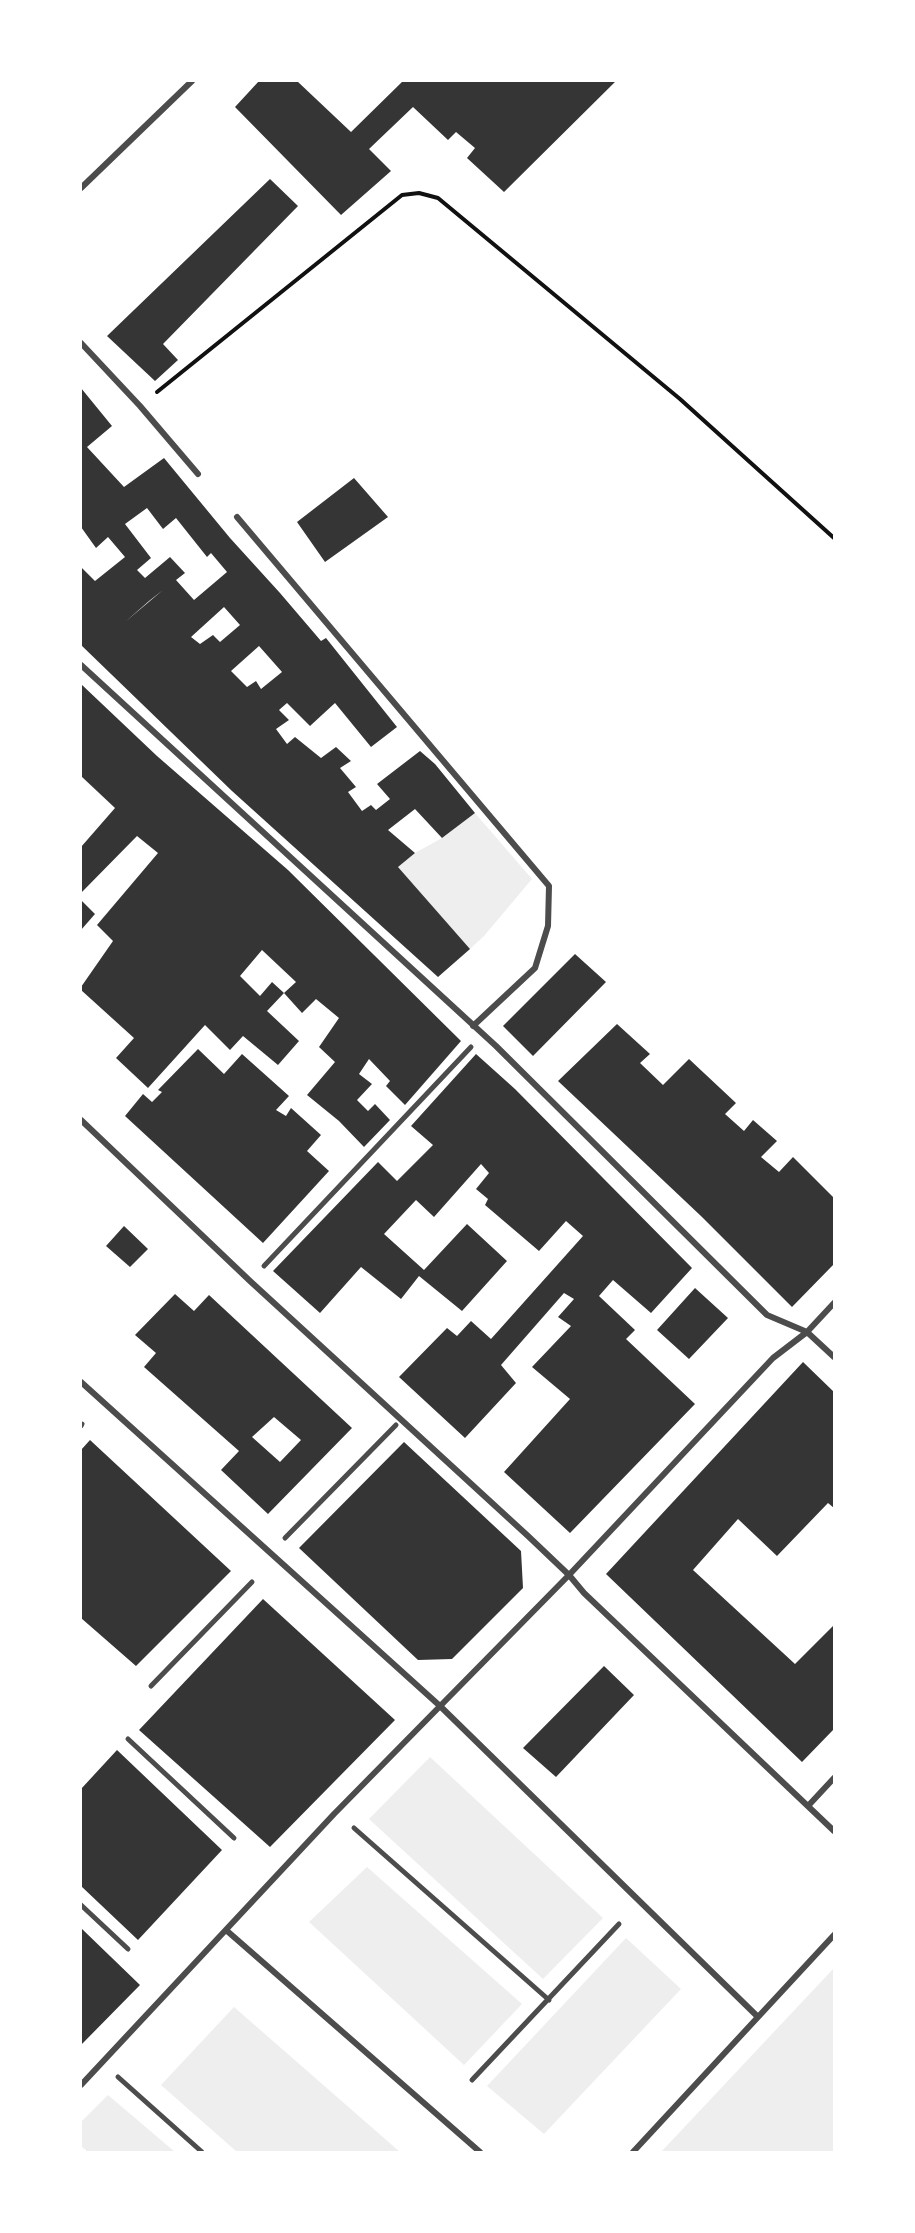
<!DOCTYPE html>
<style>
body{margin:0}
#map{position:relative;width:915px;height:2233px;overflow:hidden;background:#fff;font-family:Manrope,sans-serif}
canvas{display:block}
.frame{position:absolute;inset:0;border:82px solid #fff;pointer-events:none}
</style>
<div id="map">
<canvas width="915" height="2233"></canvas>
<div class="frame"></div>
</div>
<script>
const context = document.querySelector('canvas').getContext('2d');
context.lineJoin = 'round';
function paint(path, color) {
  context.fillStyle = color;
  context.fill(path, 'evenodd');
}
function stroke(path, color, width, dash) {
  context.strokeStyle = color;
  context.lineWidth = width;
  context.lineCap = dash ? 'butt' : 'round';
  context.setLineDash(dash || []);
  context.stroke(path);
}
paint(new Path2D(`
 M475,813L532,879L484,936L470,949L398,867L415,853L442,838Z
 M430,1757L603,1918L543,1979L369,1819Z
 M367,1867L522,2004L464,2065L309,1922Z
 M626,1938L681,1989L544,2134L487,2086Z
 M834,1968V2152H661Z
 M234,2007L400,2152H237L161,2085Z
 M108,2095L175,2152H88L81,2146V2122Z`), '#eee');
paint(new Path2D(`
 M259,81H297L351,132L403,81H616L504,192L467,158L475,148L456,132L448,140L413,107L369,149L391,171L341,215L235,107Z
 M270,179L298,206L163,344L178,360L155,381L107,336Z
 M81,388L112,426L87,447L124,487L164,458L230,538L280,593L321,641L326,638L397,727L371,747L335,703L310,726L287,703L279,710L289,720L276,729L287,744L295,737L321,758L336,747L351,761L340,768L356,787L348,792L362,811L371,805L376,810L390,799L377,784L420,751L435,764L475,813L442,838L415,809L388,830L415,853L398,867L470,949L438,977L232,791L81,645V567L95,581L125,557L108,537L96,548L81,527ZM147,508L163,529L176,518L207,557L211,553L227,572L194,600L176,580L185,573L170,557L145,578L137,570L151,558L125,524ZM163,590L125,622L149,601ZM224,607L240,625L220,642L213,635L200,644L191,637ZM259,646L282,672L261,689L256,681L247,687L231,671Z
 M354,478L388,517L325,562L297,522Z
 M81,684L157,756L288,870L461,1041L405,1105L386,1086L390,1081L369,1059L359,1074L372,1084L357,1100L368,1111L375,1104L390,1120L364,1147L339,1121L307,1095L335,1062L319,1047L339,1018L316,999L302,1013L284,993L296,982L262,950L240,976L260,996L272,982L284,993L267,1011L299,1041L278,1065L243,1036L230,1050L205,1025L148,1088L116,1058L134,1038L81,990V987L113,941L97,925L158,853L137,836L81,893V847L115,808L81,776Z
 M81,900L95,914L81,930Z
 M575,954L606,982L533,1056L503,1026Z
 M617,1024L650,1054L640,1063L663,1085L689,1059L736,1103L725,1114L744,1131L753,1120L777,1141L761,1157L779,1172L793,1157L834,1198V1264L792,1307L702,1217L558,1081Z
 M198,1049L224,1074L242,1054L289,1096L276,1110L286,1116L291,1108L321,1135L307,1151L329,1171L263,1243L125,1116L143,1094L152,1102L162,1092L158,1090Z
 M476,1054L515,1089L692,1268L651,1313L613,1280L599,1296L635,1330L626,1339L695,1404L570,1533L504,1472L570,1399L532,1367L571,1326L558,1317L574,1299L564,1293L501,1365L516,1383L465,1438L399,1377L447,1328L457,1336L471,1321L491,1339L583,1236L566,1221L539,1251L485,1205L488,1199L476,1189L489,1173L481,1164L434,1217L416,1200L384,1234L424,1270L467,1224L507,1261L462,1311L419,1276L401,1299L361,1267L320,1313L273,1271L378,1162L397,1181L433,1145L411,1126Z
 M124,1226L148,1249L130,1267L106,1246Z
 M695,1288L728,1318L689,1359L657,1330Z
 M175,1294L194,1311L209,1295L352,1428L268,1514L221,1470L239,1451L144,1367L156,1353L135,1335ZM274,1417L301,1440L280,1462L252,1437Z
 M803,1362L834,1392V1508L828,1503L777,1556L738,1519L693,1570L795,1664L834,1625V1729L802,1762L606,1574Z
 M90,1440L231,1571L136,1666L81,1618V1450Z
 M404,1442L521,1551L523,1588L452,1659L418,1660L299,1548Z
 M263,1599L395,1720L270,1847L139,1730Z
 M604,1666L634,1695L556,1777L523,1748Z
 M117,1750L222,1850L138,1940L81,1886V1789Z
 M81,1928L140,1985L81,2045Z`), '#353535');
stroke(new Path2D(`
 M157,392L402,195L419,193L438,198L680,399L834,538`), '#111', 4);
stroke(new Path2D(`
 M264,1266L471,1047
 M81,1426L82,1424
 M285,1538L396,1425
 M151,1686L252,1582
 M128,1739L234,1838
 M354,1828L549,2000
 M81,1905L128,1949
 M118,2077L202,2152
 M472,2080L619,1924`), '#4c4c4c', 5);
stroke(new Path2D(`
 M81,188L192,81
 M81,343L140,406L198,474
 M237,517L549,886L548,926L535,968L473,1026
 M81,665L496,1046L767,1315L807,1332L834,1357
 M81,1120L250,1281L528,1536L569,1575L584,1593L834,1831
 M81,1382L440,1706L757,2016
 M808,1806L834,1778
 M226,1930L480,2152
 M81,2085L334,1814L569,1575L773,1358L807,1332L834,1303
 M633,2152L834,1935`), '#4c4c4c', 6);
</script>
